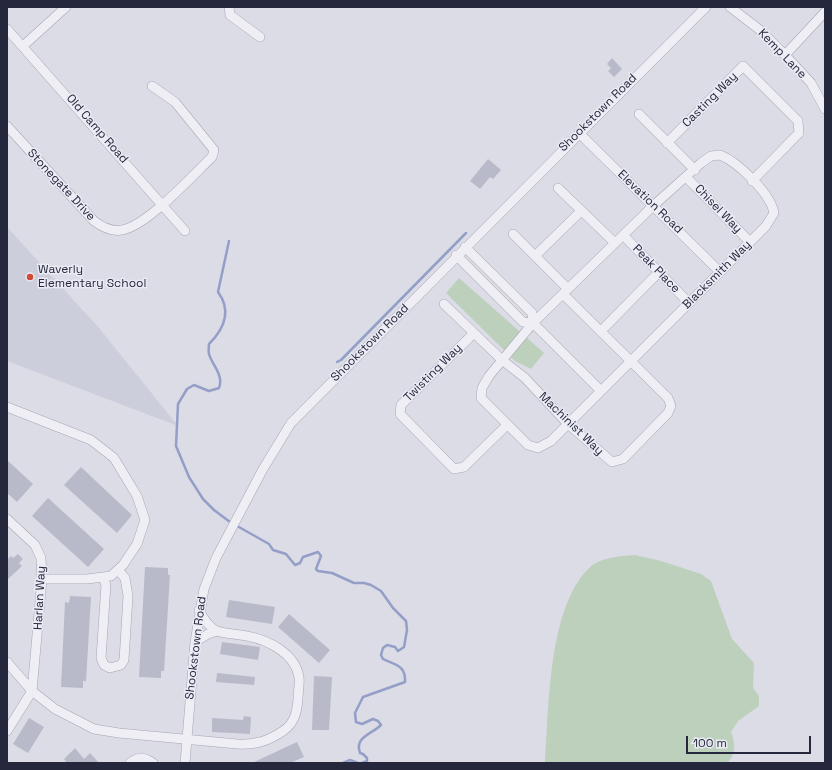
<!DOCTYPE html>
<style>
body{margin:0}
#map{position:relative;width:832px;height:770px;overflow:hidden;background:#dbdce6;font-family:"Space Grotesk",sans-serif}
canvas{display:block}
.frame{position:absolute;inset:0;border:8px solid #25273c;pointer-events:none}
.scale{position:absolute;left:686px;top:736px;width:125px;height:18px;box-sizing:border-box;border:2px solid #25273c;border-top:0;padding-left:5px;font-size:12px;line-height:14px;white-space:nowrap;color:#25273c;-webkit-text-stroke:3px #eaebf4;paint-order:stroke}
</style>
<div id="map">
<canvas width="832" height="770"></canvas>
<div class="frame"></div>
<div class="scale">100 m</div>
</div>
<script>
const context = document.querySelector('canvas').getContext('2d');
context.lineJoin = 'round';
function paint(path, color) {
  context.fillStyle = color;
  context.fill(path, 'evenodd');
}
function stroke(path, color, width, dash) {
  context.strokeStyle = color;
  context.lineWidth = width;
  context.lineCap = dash ? 'butt' : 'round';
  context.setLineDash(dash || []);
  context.stroke(path);
}
function write(font, color, halo, rows, align = 'center') {
  context.font = font + ' "Space Grotesk",sans-serif';
  context.lineWidth = 3;
  context.setLineDash([]);
  context.textBaseline = 'middle';
  context.strokeStyle = halo;
  context.fillStyle = color;
  for (const [text, x, y, turn = 0] of rows) {
    context.save();
    context.translate(x, y);
    context.rotate((+turn || 0) * Math.PI / 180);
    context.textAlign = isNaN(turn) ? turn : align;
    if (halo) context.strokeText(text, 0, 0);
    context.fillText(text, 0, 0);
    context.restore();
  }
}
paint(new Path2D(`
 M7,227L99,328L178,426L7,361Z`), '#cdcedb');
paint(new Path2D(`
 M459,278L544,353L531,369L515,361L446,293Z
 M635,555L661,561L701,574L711,581L732,639L754,663L753,688L759,696V706L738,721L731,732C735,744 737,753 727,763H545C549,708 548,608 589,568C601,557 621,556 635,555Z`), '#bcd0bc');
stroke(new Path2D(`
 M229,241L218,292C232,311 224,329 209,344C209,347 208,351 209,354C212,365 224,375 219,388L209,391L194,385L187,389L178,404L176,446L189,477L203,499L214,510L230,522L269,544L273,550L286,554L295,565L300,563L303,557L318,552L321,556L316,569L318,571L332,573L354,583H364L371,585L381,591L393,608L406,621L407,630L404,647L398,651L395,647L387,645L383,648L381,655L383,659C395,665 406,665 405,682L363,697L355,713L356,722L362,724L373,719L378,721L381,725C372,734 354,737 360,753L363,754L367,758V761L362,763
 M337,362L341,360L466,233
 M343,763L350,760L358,763`), '#949fc8', 2.5);
paint(new Path2D(`
 M612,58L622,69L614,77L608,71L611,68L607,64Z
 M488,159L501,170L493,179L490,177L480,189L470,181Z
 M7,460L33,484L17,502L7,493Z
 M81,467L132,515L117,533L64,485Z
 M48,498L104,549L88,567L32,516Z
 M18,554L23,559L19,563L22,566L7,580V560L11,556L13,558Z
 M145,567L168,568V575H170L164,671H161V678L139,677Z
 M70,596L91,597L86,681H83V688L61,687L65,602L69,603Z
 M229,600L275,607L272,624L226,617Z
 M289,614L330,650L319,663L278,627Z
 M222,642L260,647L258,660L220,654Z
 M217,673L255,677L254,685L216,682Z
 M314,676L332,677L329,730H312Z
 M244,716L251,717L250,734L212,732V718L243,720Z
 M29,718L44,727L28,753L13,744Z
 M297,742L304,757L290,763H252Z
 M75,748L84,759L90,753L99,763H67L64,759Z`), '#b8bac9');
const minor = new Path2D(`
 M229,7L230,15L260,37
 M730,7L760,30L785,55L811,83L825,109
 M7,29L185,231
 M23,46L66,7
 M785,55L825,12
 M639,114L695,170
 M7,126L94,221C102,227 111,232 122,230C147,226 192,176 212,157L214,150L175,102L152,86
 M579,133L720,272
 M667,143L743,66L798,121L799,133L752,181
 M720,155C738,162 771,194 774,213L766,226L551,441L538,448L528,445L481,398L482,388L489,376L533,323L653,206L701,163L711,156Z
 M686,177L750,242
 M558,188L615,243
 M513,234L568,289
 M623,235L689,303
 M465,247L532,313L533,323
 M456,255L523,322L533,323L601,391
 M535,256L581,211
 M444,304L502,360L525,378L568,424L612,462L623,459L668,413L671,406L668,398L563,294
 M601,331L659,272
 M474,333L401,405L400,414L454,469L464,467L507,425
 M7,407L91,440L114,458L137,496L145,520L137,544L123,565L111,576L87,579H42
 M7,519L35,545L41,558L42,579L32,691L7,731
 M103,577L106,585L101,658L104,665L110,668L121,665L124,660L128,596L125,578L118,570
 M195,642L208,634L217,631
 M7,662L32,691L55,709L94,729L119,733L237,744C256,745 268,741 283,731C295,723 297,711 298,699C298,692 300,684 299,677C295,653 268,640 247,636C238,634 225,634 217,631C208,627 203,618 199,610
 M130,763C137,757 145,757 153,763
 M185,763L195,642L204,589L216,558L263,469L291,423L706,7`);
stroke(minor, '#a4a6b3', 10);
stroke(minor, '#eeeef4', 9);
for (const [x, y, r, color] of [
 [30,277,4,"#d24b38"]
]) {
  const dot = new Path2D();
  dot.arc(x, y, r, 0, 2 * Math.PI);
  context.fillStyle = color;
  context.fill(dot);
  stroke(dot, '#eaebf4', 1.5);
}
write('12px', '#25273c', '#eaebf4', [
 ["Kemp Lane",782,54,46],
 ["Casting Way",710,100,-45],
 ["Shookstown Road",598,113,-45],
 ["Old Camp Road",97,129,49],
 ["Stonegate Drive",61,185,47],
 ["Elevation Road",650,202,44],
 ["Chisel Way",718,209,46],
 ["Peak Place",656,269,46],
 ["Blacksmith Way",717,275,-45],
 ["Shookstown Road",370,343,-45],
 ["Twisting Way",433,373,-45],
 ["Machinist Way",571,424,44],
 ["Harlan Way",40,598,-87],
 ["Shookstown Road",196,648,-83]
]);
write('12px', '#25273c', '#eaebf4', [
 ["Waverly",38,270],
 ["Elementary School",38,284]
], 'left');
</script>
